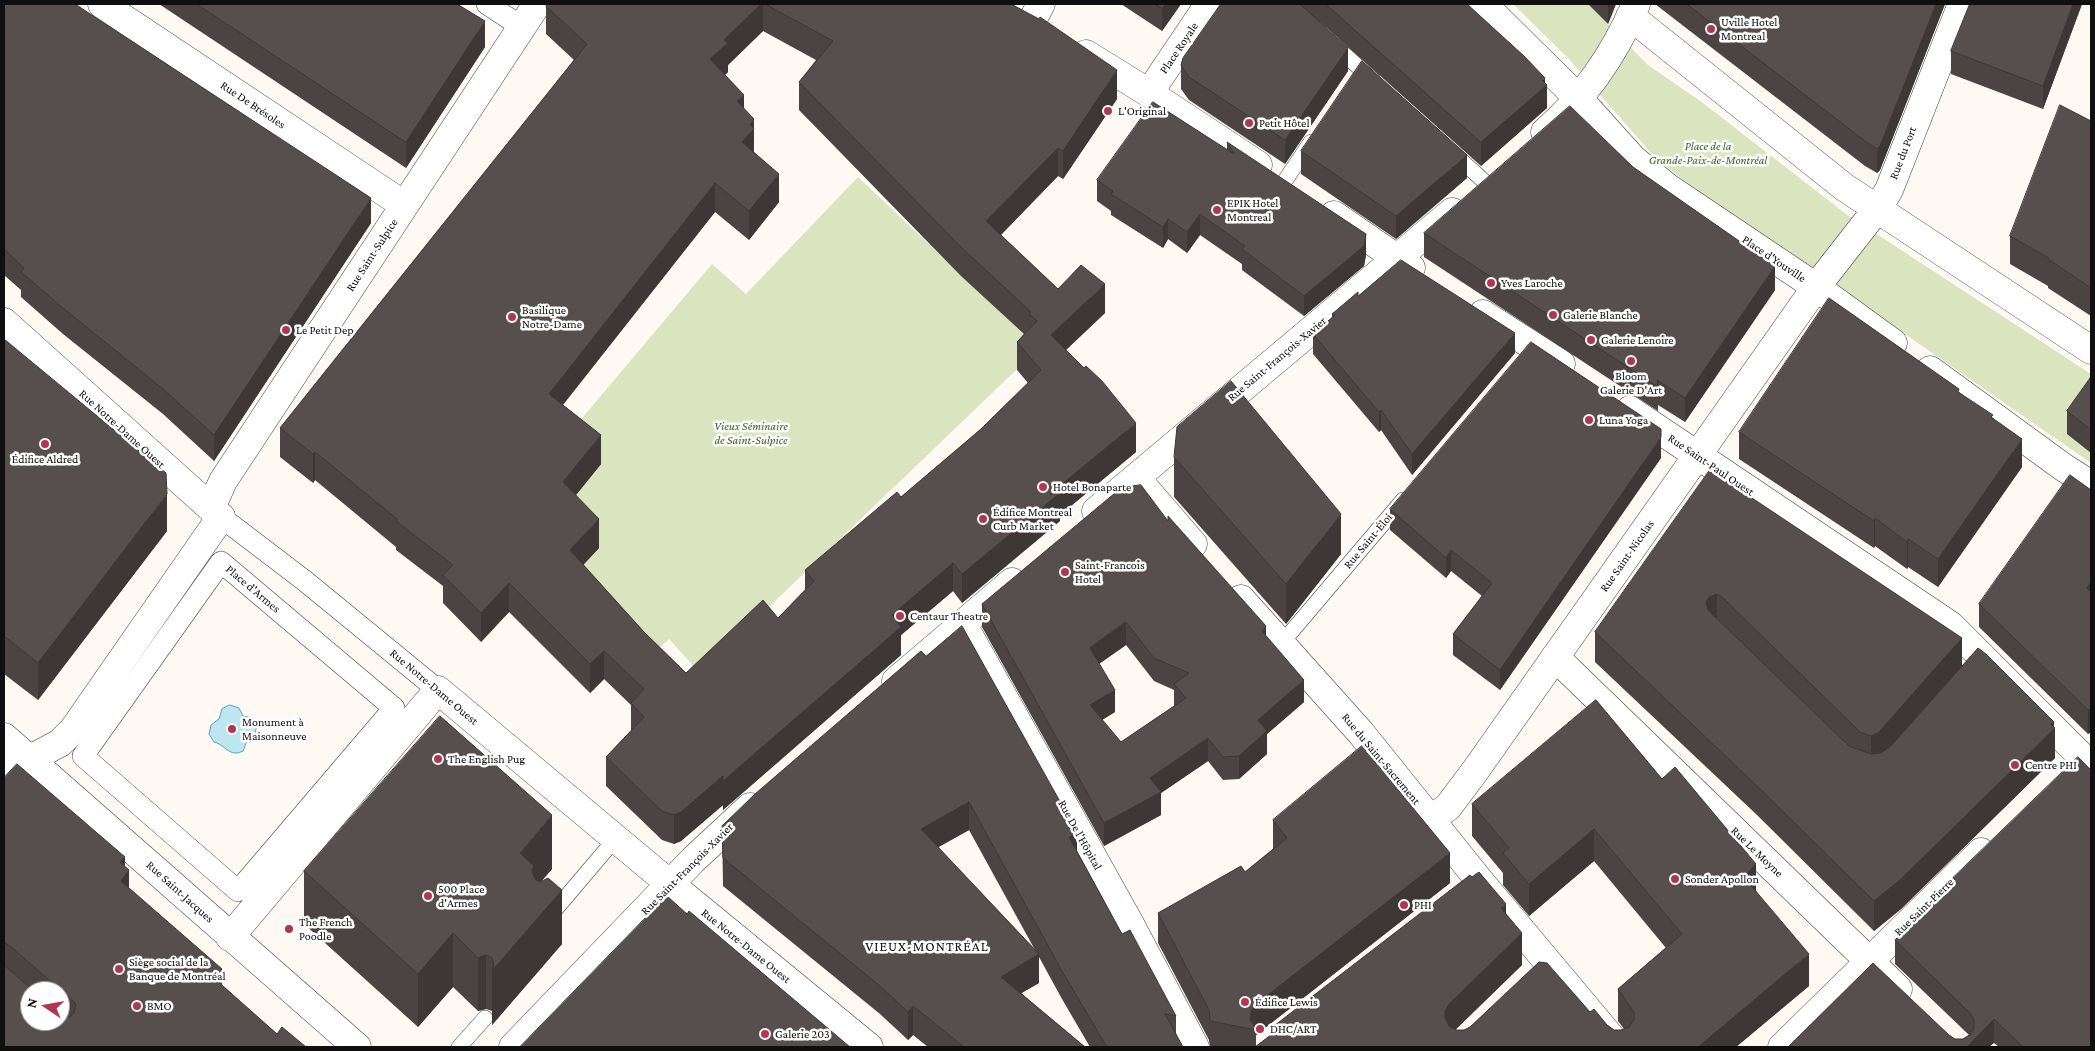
<!DOCTYPE html>
<meta charset="utf-8">
<style>
body{margin:0}
#map{position:relative;width:2095px;height:1051px;overflow:hidden;background:#fefaf3;font-family:"Crimson Pro",serif}
canvas{display:block}
.frame{position:absolute;inset:0;border:5px solid #0f0f0f;pointer-events:none}
.north{position:absolute;left:20px;top:981px;width:50px;height:50px;box-sizing:border-box;background:#fff;border:1px solid #9f9f9f;border-radius:50%;rotate:282deg;font-size:14px;font-weight:700;line-height:20px;text-align:center;color:#0f0f0f}
.north::after{content:'';display:block;margin:auto;width:18px;height:22px;background:#b13652;clip-path:polygon(50% 0,100% 100%,50% 72%,0 100%)}
</style>
<div id="map">
<canvas width="2095" height="1051"></canvas>
<div class="frame"></div>
<div class="north">N</div>
</div>
<script>
const context = document.querySelector('canvas').getContext('2d');
context.lineJoin = 'round';
function paint(path, color) {
  context.fillStyle = color;
  context.fill(path, 'evenodd');
}
function stroke(path, color, width, dash) {
  context.strokeStyle = color;
  context.lineWidth = width;
  context.lineCap = dash ? 'butt' : 'round';
  context.setLineDash(dash || []);
  context.stroke(path);
}
function write(font, color, halo, rows, align = 'center') {
  context.font = font + ' "Crimson Pro",serif';
  context.lineWidth = 5;
  context.setLineDash([]);
  context.textBaseline = 'middle';
  context.strokeStyle = halo;
  context.fillStyle = color;
  for (const [text, x, y, turn = 0] of rows) {
    context.save();
    context.translate(x, y);
    context.rotate((+turn || 0) * Math.PI / 180);
    context.textAlign = isNaN(turn) ? turn : align;
    if (halo) context.strokeText(text, 0, 0);
    context.fillText(text, 0, 0);
    context.restore();
  }
}
paint(new Path2D(`
 M1513,4H1588L1648,65L1703,103L1846,214L2091,374V463L1684,181L1651,153L1568,58Z
 M858,177L1031,341L1037,350L700,673L669,639L644,661L570,579L563,511L567,436L712,264L746,294Z`), '#dae5c0');
const water = new Path2D(`
 M230,705L239,708L243,716L252,718L257,725L254,737L247,741L243,751C229,758 226,745 214,742L209,734L211,725L219,719L222,709Z`);
paint(water, '#bde6f0');
stroke(water, '#4ca5bf', 1);
const service = new Path2D(`
 M1334,45L1373,80
 M1452,152L1486,183
 M1284,182L1311,142
 M1281,644L1403,500
 M549,917L616,838
 M459,1047L485,1018`);
const pedestrian = new Path2D(`
 M487,4L522,27
 M221,517L305,581L438,690
 M221,562L394,708L238,891L83,756Z`);
const minor = new Path2D(`
 M102,4L404,205
 M1483,4L1579,99L1633,159L1667,187L1816,287L1893,343
 M1630,16L1844,187L2091,350
 M1032,21L1041,4
 M1086,54L1149,93L1258,165
 M1149,93L1209,4
 M1545,132C1585,97 1615,53 1636,4
 M1334,215L1411,268
 M1483,314L1561,364
 M1930,370L2063,467L2091,485
 M1630,410L1950,625L2091,766
 M1136,478L1193,544
 M211,508L223,481L537,4
 M1096,511L1452,212
 M1241,599L1361,733L1479,880L1619,1047
 M959,626L970,637L1129,922L1195,1047
 M1555,657L1898,989
 M896,681L1012,582
 M28,760L60,743L73,730L221,517
 M1431,819L1448,807L1475,771L1816,287L1877,209L1889,190L1962,4
 M230,937L438,690L670,884
 M513,1047L694,859L750,807
 M1782,1047L1981,852`);
const tertiary = new Path2D(`
 M4,322L221,517
 M4,737L357,1047
 M4,772L28,760
 M670,884L869,1047`);
stroke(service, '#424242', 16);
stroke(pedestrian, '#424242', 22);
stroke(minor, '#424242', 29);
stroke(tertiary, '#424242', 29);
stroke(service, '#fff', 15);
stroke(pedestrian, '#fff', 21);
stroke(minor, '#fff', 28);
stroke(tertiary, '#fff', 28);
paint(new Path2D(`
 M4,4L371,223L214,461L163,414L63,334L21,297V290L4,275Z
 M159,4H457L485,47L406,168Z
 M548,4H1011L1117,99L1063,179L1058,176L1001,235L1058,289L1105,313L1066,350L1136,452L1060,515V521L962,603L953,591L901,635V655L723,810V805L681,841L674,844L662,840L606,786V757L631,731V705L604,679L590,693L509,612L481,642L443,603V586L396,550V547L315,480L313,483L280,457V428L574,60L546,34V6ZM763,31L816,60L799,82V110L961,276L1024,334L1017,342V370L1028,383L981,429L901,497L805,570V590L778,618L686,673L644,632L583,565L599,548L576,495L601,464L563,405L715,212L749,240L779,202L754,152V148L744,108L725,75L728,72V65Z
 M1121,4H1181L1162,31Z
 M1221,4H1467L1545,83L1547,108L1481,166L1320,22L1348,71L1285,164L1189,100L1181,89V65Z
 M1588,4H1616L1608,24Z
 M1655,4H1945L1880,170L1877,173L1865,166Z
 M1970,4H2082L2043,109L1951,74V51Z
 M2091,121V316L2048,288V286L2010,264V236Z
 M1227,142L1366,255L1364,266L1304,316L1242,270V264L1200,235L1187,253L1168,239L1163,248L1111,215V211L1097,201V180L1227,149Z
 M1301,151L1467,178L1396,239L1301,174Z
 M1633,167L1775,290L1685,422L1658,405V411L1424,257V233Z
 M1358,296L1515,353L1412,475L1381,430L1379,432L1313,354V334L1332,318V314Z
 M4,339L167,531L38,700L4,674Z
 M2091,377V453L2067,434V411Z
 M1959,392L1993,418L2022,467L1938,587L1908,567L1907,569L1875,546L1874,548L1739,459V432Z
 M1174,457L1341,554L1286,624L1174,497Z
 M1661,458L1500,690L1453,655V634L1482,596L1451,571L1446,578L1390,530V509Z
 M1710,470L1962,666L2054,727L2055,758L1901,909L1874,931L1757,815L1595,662V632Z
 M2091,490V732L2088,734L1979,627V604Z
 M1168,521L1266,636L1304,702L1267,734V754L1239,779L1223,780L1208,761L1161,793V815L1104,846L982,627V604ZM1126,645L1154,681L1174,690V706L1121,742L1102,720L1115,712L1099,664Z
 M921,651L1077,851L1122,934L1176,1016V1034L1183,1047H1090L1062,999L1039,957V983L1021,993L1085,1047H928L913,1035L908,1040L880,1014L723,886L722,826ZM969,830L1035,950L938,847Z
 M1596,700L1756,891L1809,986L1736,1047H1210L1209,1040L1158,943V913L1245,872L1273,849V820L1450,883L1256,1035V1047L1270,1036V1029L1506,913L1522,965L1455,1030H1464L1590,1012L1614,1030H1621L1624,1029L1618,1021V989L1666,948L1594,861L1529,916L1503,885V873L1472,836V804Z
 M4,778L125,867L129,888L222,986L277,1034L306,1047H4ZM30,991H60V1021Z
 M552,869L541,881L562,944L492,1025V1011L486,1009L478,1011L453,987L418,1027L304,924V871Z
 M1953,878L2091,1047H1999L1994,1043L1788,1047L1949,1035L1955,1039H1963L1969,1035L1895,964V940L1953,881Z`), '#4b4442');
paint(new Path2D(`
 M761,4H763V31L728,65V72L710,88V59L724,40Z
 M1166,4H1181L1162,31V8Z
 M1608,4H1616L1608,24Z
 M1936,4H1945L1880,170L1877,173V149Z
 M2073,4H2082L2043,109V86Z
 M485,21V47L406,168V142Z
 M1348,48V71L1285,164V140Z
 M1117,70V99L1063,179V151Z
 M1545,78V87L1547,85V108L1481,166V142Z
 M744,95V124L737,101Z
 M754,119V158L742,142L750,124Z
 M1058,148V176L986,250V221Z
 M1467,155V178L1396,239V216Z
 M779,174V202L749,240V211Z
 M715,183V212L549,422V394Z
 M371,198V223L214,461V435Z
 M1200,214V235L1187,253V232Z
 M1168,219V239L1163,248V227Z
 M1366,234V255L1364,266L1304,316V296Z
 M1775,266V290L1685,422V398Z
 M1105,284V313L1051,364V335Z
 M1515,333V353L1412,475V454Z
 M1381,410V430L1379,432V412Z
 M1136,423V452L1060,515V521L962,603V574L1050,494Z
 M601,435V464L563,511V482Z
 M1661,437V458L1500,690V670Z
 M2022,439V467L1938,587V559Z
 M315,452V480L313,483V454Z
 M167,494V531L38,700V663Z
 M1341,514V554L1286,624V584Z
 M1875,518V546L1874,548V521Z
 M599,519V548L570,579V550Z
 M1908,539V567L1907,569V542Z
 M1451,550V571L1446,578V558Z
 M953,563V591L901,635V655L723,810V805L681,841L674,844V815L892,615Z
 M2091,582V606L2087,588Z
 M509,583V612L481,642V613Z
 M1717,594V624L1709,626L1706,602L1709,597Z
 M1126,622V645L1090,670V648Z
 M1266,626V649L1262,631Z
 M1962,638V667L1879,762L1871,765V736Z
 M604,651V679L590,693V664Z
 M1304,680V702L1267,734V754L1239,779V756L1258,720Z
 M1115,690V712L1090,727V705Z
 M2091,709V732L2088,734V710Z
 M2054,722V729L2055,728V758L1901,909L1874,931V901L2050,724Z
 M1208,738V761L1161,793V815L1104,846V823L1150,778Z
 M969,802V830L921,857V829Z
 M552,815V869L534,890L520,853Z
 M1594,829V861L1529,916V884Z
 M1077,832V861L1069,837Z
 M1450,853V883L1256,1035V1030L1250,1019L1251,1011L1255,1005Z
 M125,857V875L129,870V910L121,920L120,862Z
 M1756,864V896L1743,876Z
 M562,890V944L492,1025V971Z
 M1506,904V936L1501,908Z
 M453,933V987L418,1027V974Z
 M1522,933V965L1449,1036L1445,1043V1011L1449,1004Z
 M5,943V983H4V944Z
 M1039,954V983L1001,1005V977Z
 M1809,954V986L1736,1047H1698Z
 M486,955V1009L478,1011V958Z
 M222,969V1008L214,978Z
 M913,1006V1035L908,1040V1012Z
 M1994,1019V1043L1989,1047H1967Z`), '#3d3736');
const building = new Path2D(`
 M4,4H75L371,198L214,435L163,389L63,308L21,272L24,268L4,249Z
 M197,4H457L485,21L406,142Z
 M548,4H761L724,40L728,43L710,59L744,95L737,101L754,119L750,124L754,129L742,142L779,174L749,211L715,183L549,394L601,435L563,482L599,519L570,550L644,632L686,673L763,600L778,618L814,581L805,570L897,492L901,497L981,429L1041,370L1017,342L1037,321L1029,314L1031,312L961,247L799,82L833,41L765,4H1011L1039,19L1040,17L1117,70L1063,151L1058,148L986,221L1058,289L1081,265L1105,284L1051,335L1084,368L1086,366L1102,381L1136,423L1050,494L1060,493L962,574L953,563L892,615L901,627L723,781V776L681,812L674,815L662,811L606,757L644,717L631,703L644,689L604,651L590,664L509,583L481,613L443,575L453,565L396,521L397,519L315,452L313,454L280,428L587,44L546,6Z
 M1155,4H1166L1162,8Z
 M1221,4H1300L1348,48L1285,140L1189,77L1181,65L1183,58Z
 M1326,4H1467L1524,56L1545,78L1542,80L1547,85L1481,142Z
 M1687,4H1936L1880,146L1877,149L1865,141Z
 M1970,4H2073L2043,86L1951,51Z
 M1362,61L1467,155L1396,216L1301,151Z
 M1153,102L1234,154L1227,142L1366,234L1364,246L1304,296L1242,249L1245,246L1200,214L1187,232L1168,219L1163,227L1111,194L1113,191L1097,180Z
 M2060,105L2091,121V288L2048,259L2049,258L2010,236Z
 M1570,106L1633,167L1775,266L1685,398L1657,380L1658,387L1424,233Z
 M1401,260L1515,333L1412,454L1381,410L1379,412L1313,334L1335,315L1332,314L1358,292V296Z
 M1829,298L1959,389L1958,392L1993,415L1991,417L2022,439L1938,559L1908,539L1907,542L1875,518L1874,521L1739,432Z
 M4,339L166,473L167,494L38,663L4,636Z
 M1531,342L1661,429V437L1500,670L1453,634L1492,583L1451,550L1446,558L1390,509Z
 M2091,377V430L2067,411Z
 M1231,381L1341,514L1286,584L1174,457L1177,427Z
 M1710,470L1962,638L1879,732L1871,736L1860,732L1722,597L1717,594L1709,597L1706,602L1708,610L1849,746L1871,754L1881,753L1890,747L1978,648L1986,654L2054,722L2050,724L2055,728L1901,879L1874,901L1757,786L1595,632Z
 M2070,475L2091,490V582L2087,588L2091,592V709L2088,710L1979,604Z
 M1141,485L1168,521V516L1266,626L1262,631L1304,680L1258,720L1267,731L1239,756L1223,757L1208,738L1150,778L1161,792L1104,823L982,604L1121,488ZM1126,622L1154,658L1189,673L1174,684L1186,698L1121,742L1090,705L1115,690L1090,648Z
 M962,626L1077,832L1069,837L1122,934L1130,930L1176,1016L1165,1014L1183,1047H1107L1062,971L969,802L921,829L1039,954L1001,977L1085,1047H964L913,1006L908,1012L880,986L723,858L722,826L755,794L921,651L926,656Z
 M1596,700L1662,779L1675,767L1756,864L1743,876L1809,954L1698,1047H1255L1276,1031L1270,1029L1470,875L1472,877L1479,872L1506,904L1501,908L1522,933L1449,1004L1445,1011V1018L1449,1026L1456,1030H1464L1470,1027L1539,962L1547,963L1590,1012L1594,1009L1607,1025L1614,1030H1621L1629,1027L1634,1020V1012L1618,989L1682,934L1594,829L1529,884L1503,853L1509,848L1472,804Z
 M440,716L552,815L520,853L534,866L532,871L535,879L540,882L548,878L562,890L492,971L494,966L492,958L486,955L478,958L453,933L418,974L304,871Z
 M1362,746L1450,853L1255,1005L1251,1011L1250,1019L1256,1030L1210,1021L1209,1010L1158,913L1241,866L1245,872L1287,838L1273,820Z
 M2078,757L2091,770V1047H2023L1994,1019L1967,1047H1788L1873,963L1949,1035L1955,1039H1963L1971,1034L1974,1028V1020L1970,1013L1895,940L1955,879L1953,878Z
 M17,764L125,857L120,862L129,870L121,881L222,969L214,978L277,1034L282,1027L306,1047H4V965L34,991H30V1021H60V1014L61,1015L70,1017L74,1013L76,1005L73,1001L10,946L5,943L4,944V778Z
 M667,896L687,914L689,911L850,1047H520Z`);
paint(building, '#574f4d');
stroke(building, '#3d3736', 1);
for (const [x, y, r, color] of [
 [1711,29,5,"#b13652"],
 [1108,111,5,"#b13652"],
 [1249,123,5,"#b13652"],
 [1217,210,5,"#b13652"],
 [1491,283,5,"#b13652"],
 [1553,315,5,"#b13652"],
 [512,317,5,"#b13652"],
 [286,330,5,"#b13652"],
 [1591,340,5,"#b13652"],
 [1631,361,5,"#b13652"],
 [1589,420,5,"#b13652"],
 [45,444,5,"#b13652"],
 [1043,487,5,"#b13652"],
 [983,519,5,"#b13652"],
 [1065,572,5,"#b13652"],
 [900,616,5,"#b13652"],
 [232,729,5,"#b13652"],
 [438,759,5,"#b13652"],
 [2015,765,5,"#b13652"],
 [1675,879,5,"#b13652"],
 [428,896,5,"#b13652"],
 [1404,905,5,"#b13652"],
 [289,929,5,"#b13652"],
 [119,969,5,"#b13652"],
 [1245,1002,5,"#b13652"],
 [137,1006,5,"#b13652"],
 [1260,1029,5,"#b13652"],
 [765,1034,5,"#b13652"]
]) {
  const dot = new Path2D();
  dot.arc(x, y, r, 0, 2 * Math.PI);
  context.fillStyle = color;
  context.fill(dot);
  stroke(dot, '#fff', 2);
}
write('12px', '#0f0f0f', '#fff', [
 ["Uville Hotel",1721,22],
 ["Montreal",1721,36],
 ["L'Original",1118,111],
 ["Petit Hôtel",1259,123],
 ["EPIK Hotel",1227,203],
 ["Montreal",1227,217],
 ["Yves Laroche",1501,283],
 ["Basilique",522,310],
 ["Notre-Dame",522,324],
 ["Galerie Blanche",1563,315],
 ["Le Petit Dep",296,330],
 ["Galerie Lenoire",1601,340],
 ["Bloom",1631,376,"center"],
 ["Galerie D'Art",1631,390,"center"],
 ["Luna Yoga",1599,420],
 ["Édifice Aldred",45,459,"center"],
 ["Hotel Bonaparte",1053,487],
 ["Édifice Montreal",993,512],
 ["Curb Market",993,526],
 ["Saint-Francois",1075,565],
 ["Hotel",1075,579],
 ["Centaur Theatre",910,616],
 ["Monument à",242,722],
 ["Maisonneuve",242,736],
 ["The English Pug",448,759],
 ["Centre PHI",2025,765],
 ["Sonder Apollon",1685,879],
 ["500 Place",438,889],
 ["d'Armes",438,903],
 ["PHI",1414,905],
 ["The French",299,922],
 ["Poodle",299,936],
 ["Siège social de la",129,962],
 ["Banque de Montréal",129,976],
 ["Édifice Lewis",1255,1002],
 ["BMO",147,1006],
 ["DHC/ART",1270,1029],
 ["Galerie 203",775,1034]
], 'left');
write('12px', '#0f0f0f', '#fff', [
 ["Place Royale",1179,48,-56],
 ["Rue De Brésoles",253,105,34],
 ["Rue du Port",1903,153,-69],
 ["Rue Saint-Sulpice",372,255,-57],
 ["Place d'Youville",1774,259,34],
 ["Rue Saint-François-Xavier",1277,359,-40],
 ["Rue Notre-Dame Ouest",122,429,42],
 ["Rue Saint-Paul Ouest",1711,465,34],
 ["Rue Saint-Éloi",1368,541,-50],
 ["Rue Saint-Nicolas",1627,556,-55],
 ["Place d'Armes",253,589,40],
 ["Rue Notre-Dame Ouest",434,687,40],
 ["Rue du Saint-Sacrement",1381,759,50],
 ["Rue De l'Hôpital",1080,835,61],
 ["Rue Le Moyne",1757,852,44],
 ["Rue Saint-François-Xavier",687,869,-45],
 ["Rue Saint-Jacques",180,892,42],
 ["Rue Saint-Pierre",1924,907,-44],
 ["Rue Notre-Dame Ouest",746,946,39]
]);
write('italic 12px', '#3d6126', '#fff', [
 ["Place de la",1708,146],
 ["Grande-Paix-de-Montréal",1708,160],
 ["Vieux Séminaire",751,426],
 ["de Saint-Sulpice",751,440]
]);
context.letterSpacing = '1px';
write('14px', '#0f0f0f', '#fff', [
 ["VIEUX-MONTRÉAL",927,947]
]);
context.letterSpacing = '0px';
</script>
